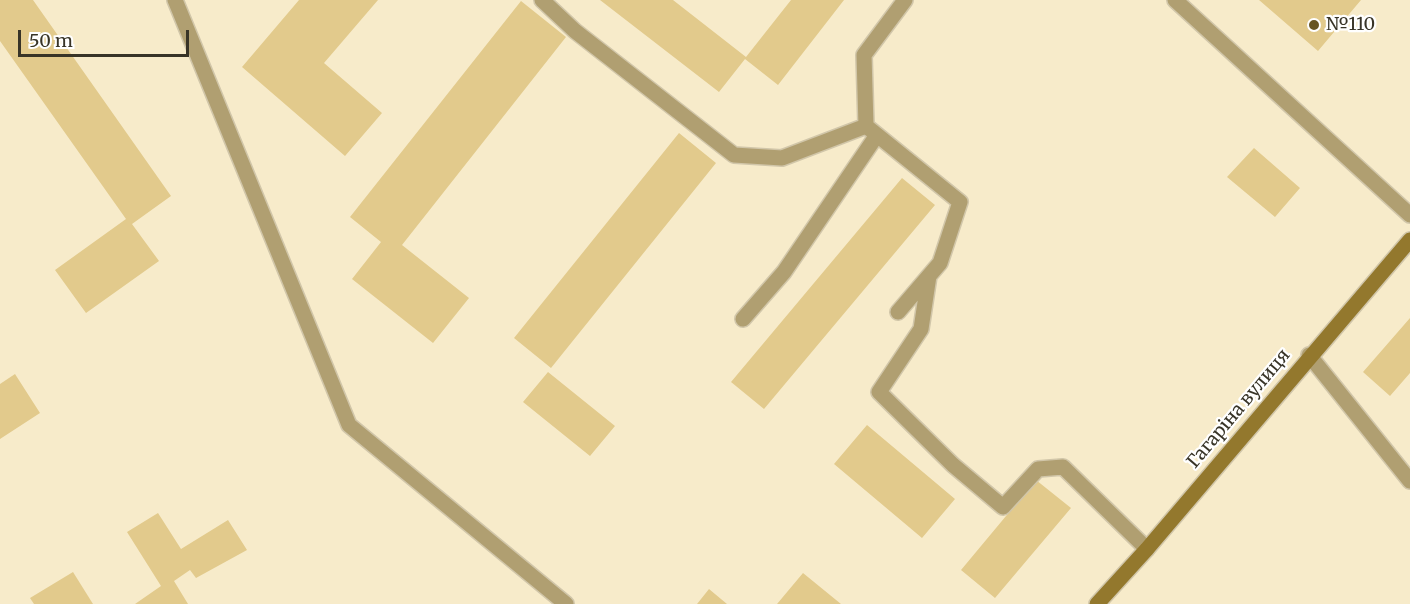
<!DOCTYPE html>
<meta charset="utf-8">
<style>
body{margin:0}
#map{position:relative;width:1410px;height:604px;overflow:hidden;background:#f7ebca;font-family:Merriweather,serif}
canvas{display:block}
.scale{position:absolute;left:18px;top:30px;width:171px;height:27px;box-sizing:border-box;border:3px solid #383427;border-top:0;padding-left:8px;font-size:18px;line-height:21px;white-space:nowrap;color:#383427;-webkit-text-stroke:4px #fff;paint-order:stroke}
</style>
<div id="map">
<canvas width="1410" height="604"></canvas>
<div class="scale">50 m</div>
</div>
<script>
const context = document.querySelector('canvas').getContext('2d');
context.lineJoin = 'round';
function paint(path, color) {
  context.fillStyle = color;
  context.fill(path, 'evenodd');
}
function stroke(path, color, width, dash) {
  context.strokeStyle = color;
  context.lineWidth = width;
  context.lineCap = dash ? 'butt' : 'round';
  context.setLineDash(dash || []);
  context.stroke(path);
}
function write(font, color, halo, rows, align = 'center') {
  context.font = font + ' Merriweather,serif';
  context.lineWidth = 4.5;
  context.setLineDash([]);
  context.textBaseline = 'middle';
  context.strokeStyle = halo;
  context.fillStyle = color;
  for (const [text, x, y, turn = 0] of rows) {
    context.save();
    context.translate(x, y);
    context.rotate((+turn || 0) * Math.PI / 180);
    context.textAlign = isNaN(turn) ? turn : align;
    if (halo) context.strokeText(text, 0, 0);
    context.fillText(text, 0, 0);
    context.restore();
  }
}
paint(new Path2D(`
 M0,0H33L171,196L132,224L159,261L86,313L55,270L126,219L0,41Z
 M299,0H378L324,63L382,113L345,156L242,67Z
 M600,0H673L746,57L791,0H844L778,85L745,59L719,92Z
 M1259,0H1361L1318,51Z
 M521,1L566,37L402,245L469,298L433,343L352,279L381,242L350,217Z
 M679,133L716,163L551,368L514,338Z
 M1254,148L1300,188L1275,217L1227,177Z
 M902,178L935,205L764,409L731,382Z
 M1410,318V373L1390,396L1363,372Z
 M548,372L615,426L590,456L523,402Z
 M15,374L40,413L0,439V384Z
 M867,425L955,499L922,538L834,464Z
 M1036,480L1071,508L995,598L961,570Z
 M158,513L181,549L228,520L247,550L196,578L190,570L174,581L188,604H135L161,586L127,532Z
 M73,572L93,604H34L30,598Z
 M803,573L841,604H777Z
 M709,589L727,604H697Z`), '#e2ca8c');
const minor = new Path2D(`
 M175,0L349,425L566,604
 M542,0L575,31L734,155L782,158L866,126
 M1175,0L1410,215
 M929,276L921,329L879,392L953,465L1003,507L1038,469L1063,467L1147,549
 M898,312L940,263L960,202L866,126L864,55L905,0
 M743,319L784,272L877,135
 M1309,355L1410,481`);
const secondary = new Path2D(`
 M1097,604L1147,549L1410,240`);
stroke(minor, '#d1c6a9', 18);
stroke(secondary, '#d1c6a9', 18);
stroke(minor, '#b09f71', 15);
stroke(secondary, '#93782d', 15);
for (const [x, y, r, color] of [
 [1314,25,6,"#675523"]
]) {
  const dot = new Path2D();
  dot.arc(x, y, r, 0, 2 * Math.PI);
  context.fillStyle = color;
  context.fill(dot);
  stroke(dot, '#fff', 2);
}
write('18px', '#383427', '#fff', [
 ["№110",1326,25]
], 'left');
write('18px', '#383427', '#fff', [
 ["Гагаріна вулиця",1239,409,-50]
]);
</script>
